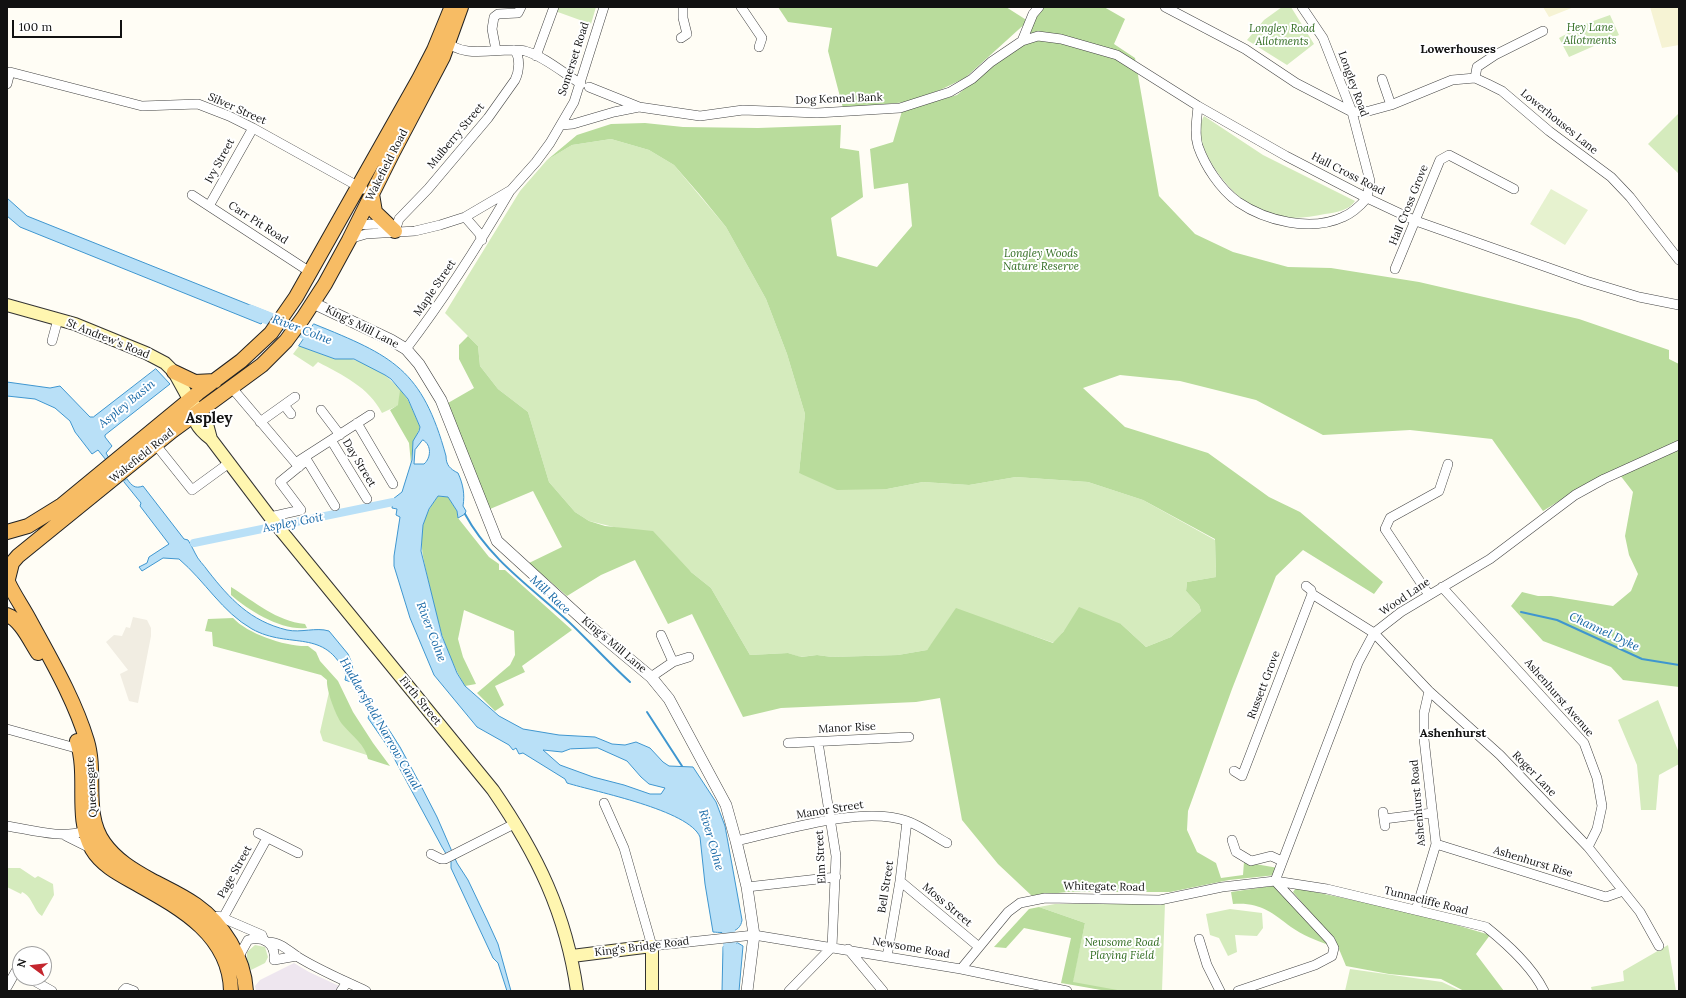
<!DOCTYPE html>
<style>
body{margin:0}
#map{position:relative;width:1686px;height:998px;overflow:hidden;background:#fffdf5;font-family:Lora,serif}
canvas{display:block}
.frame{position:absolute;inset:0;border:8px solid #111;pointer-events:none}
.north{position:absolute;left:12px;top:946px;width:40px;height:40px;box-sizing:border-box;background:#fff;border:1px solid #a0a0a0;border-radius:50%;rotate:285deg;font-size:11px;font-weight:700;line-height:16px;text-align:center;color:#111}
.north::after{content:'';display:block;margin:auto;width:14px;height:18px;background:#c4262e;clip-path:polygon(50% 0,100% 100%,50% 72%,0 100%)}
.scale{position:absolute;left:12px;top:20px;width:110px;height:18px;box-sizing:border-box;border:2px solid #111;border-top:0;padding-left:5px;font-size:12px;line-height:14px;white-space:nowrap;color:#111;-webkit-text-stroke:3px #fff;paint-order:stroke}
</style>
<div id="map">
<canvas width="1686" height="998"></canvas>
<div class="frame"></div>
<div class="north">N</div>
<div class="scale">100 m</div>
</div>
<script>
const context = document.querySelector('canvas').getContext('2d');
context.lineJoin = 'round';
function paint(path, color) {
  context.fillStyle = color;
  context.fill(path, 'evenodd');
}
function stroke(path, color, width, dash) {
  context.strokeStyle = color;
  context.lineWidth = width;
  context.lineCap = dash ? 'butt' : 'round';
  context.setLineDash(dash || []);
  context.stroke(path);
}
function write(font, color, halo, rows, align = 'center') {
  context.font = font + ' Lora,serif';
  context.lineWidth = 4;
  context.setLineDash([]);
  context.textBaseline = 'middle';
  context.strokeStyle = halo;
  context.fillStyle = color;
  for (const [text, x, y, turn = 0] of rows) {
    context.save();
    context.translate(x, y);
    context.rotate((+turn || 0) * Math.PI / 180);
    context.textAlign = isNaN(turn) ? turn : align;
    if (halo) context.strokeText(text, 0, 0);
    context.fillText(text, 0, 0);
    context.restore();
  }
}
paint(new Path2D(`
 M294,963L309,972L350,991H256L255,986L260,980Z`), '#eee6ef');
paint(new Path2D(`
 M1543,7H1574L1549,17Z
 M1650,7H1679V45L1662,48Z`), '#f6f3d4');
paint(new Path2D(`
 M556,7H596L591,24L555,11Z
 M1282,7H1291L1314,44L1287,65L1247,40L1264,20Z
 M1610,15L1619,35L1569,57L1559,38L1585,24Z
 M1679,113V174L1648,144Z
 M1204,116L1263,155L1355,201C1350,210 1335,213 1325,214C1309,217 1293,220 1276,216C1265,212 1253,207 1243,200C1224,185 1189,141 1204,116Z
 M611,139L649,150L674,165L726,227L766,299L787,354L805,414L799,473L887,489L923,482L969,485L1016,477L1088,482L1143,500L1215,540L1216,577L1187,582L1186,591L1199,605L1201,611L1171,637L1146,647L1121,624L1064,631L1054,643L993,622L938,636L927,650L898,655L832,657L817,655L800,657L788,653L750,655L711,588L691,572L626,530L589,521L575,512L549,482L528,412L498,389L480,366L478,346L445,313L520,191L547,160L572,145Z
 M299,346L335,359L348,358L361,362L385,375L400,389L399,405L382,413C369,387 342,375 318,362L313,367L293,354Z
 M331,683L373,757L323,741L320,732Z
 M1658,700L1679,753V764L1659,775L1656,810H1641L1637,765L1618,720Z
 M7,868H20L35,878L38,876L53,884L54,895L42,916C33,910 33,897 22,892L21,894L7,887Z
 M1165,903L1162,991H1107L1072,984L1085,923L1039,907L1055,904Z
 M1230,909L1262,913L1263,928L1257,936L1235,935L1237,952L1228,956L1219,938L1210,935L1206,914Z
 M255,945L265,947L268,957L265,963L251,970L247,960V952Z
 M1668,945L1676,991H1592L1591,987L1624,981L1623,971Z
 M1350,969L1442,982L1461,991H1345Z`), '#d5ebbd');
paint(new Path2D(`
 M778,7H1006L1028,21L965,78L940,90L907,102L843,108L828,51L832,28L788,22Z
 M1042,7H1104L1125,19L1114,44L1135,58L1159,196L1195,234L1233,252L1288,267L1331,268L1419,282L1579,319L1669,350V359L1679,364V441L1575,491L1543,511L1492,439L1410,430L1323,435L1256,400L1180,381L1120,375L1083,388L1125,427L1208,453L1269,497L1300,512L1383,582L1374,594L1303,550L1276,576L1232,689L1188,811L1187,830L1197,852L1216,863L1221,878L1243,875L1244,862L1278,868L1276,875L1229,880L1170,892H1067L1032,896L998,864L962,820L940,698L916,702L781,708L743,717L692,614L668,624L635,560L601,575L567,596L529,563L562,547L533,491L490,509L448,403L474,388L459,359V345L468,336L478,346L480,366L498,389L528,412L549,482L575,512L589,521L605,526L653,531L691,572L711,588L750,655L788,653L801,657L817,655L832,657L898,655L927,650L956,608L1053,643L1064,631L1079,607L1121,624L1146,647L1171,637L1201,611L1199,605L1186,591L1187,582L1216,577L1215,539L1143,500L1088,482L1016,477L969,485L923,482L887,489L837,490L799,473L805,414L787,354L766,299L726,227L700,195L674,165L649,150L611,139L572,145L547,160L577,135L611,124L645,123L683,127L758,128L841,125L840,148L859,151L863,197L831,218L837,256L877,267L912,226L908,183L874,189L870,149L893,142L902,111L957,95L1017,47L1033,16Z
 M400,389L408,400L420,427L413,444L411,464L409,443L390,410L398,405Z
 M1679,448V687L1623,680L1611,667L1543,641L1511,606L1522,592L1538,596H1551L1613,606L1631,591L1638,574L1629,555L1625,536L1633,492L1620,475Z
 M438,496L448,497L457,511L458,518L489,557L499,564V570H505L572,630L522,666L525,672L495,686L504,705L495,711L477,693L510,665L515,655L514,631L464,610L458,639L463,657L476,684L465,686C445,653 436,617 428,579C424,561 419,545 423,526C425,514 432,505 438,496Z
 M231,587C255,602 276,621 305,624L307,628C282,631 249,611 231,595Z
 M233,618C248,634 286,647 308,646L316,652L320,661L338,681L353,712L373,743L390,766L368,759C365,744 352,736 342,724C336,716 326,690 327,680L321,675L213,646L212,632L205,631L208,619Z
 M1272,886L1279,888L1328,945C1316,940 1302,935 1291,927C1271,912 1260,902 1233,904L1231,892Z
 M1296,888L1419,914L1490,935L1476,954L1504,991H1464L1441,979L1389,974L1346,966L1334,937L1320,924L1293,892Z
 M1039,907L1085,923L1073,982L1123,991H1107L1061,983L1071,938L1024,928L1006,948L994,947L1029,909Z`), '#b9dc9c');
paint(new Path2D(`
 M1551,189L1588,210L1565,245L1530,224Z`), '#e6f2cf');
paint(new Path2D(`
 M133,617L147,620L151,628V636L138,703L129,701L120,674L128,670L106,642L114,635L122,636L126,627L130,628Z`), '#f1ede2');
const water = new Path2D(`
 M7,198L27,216L270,313L261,324L20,227L7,216Z
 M314,324C393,356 422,369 446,456C446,465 450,469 458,473C463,484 465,494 463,506L466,511L465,514L458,518L457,511L448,497L438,496L429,509L423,525L421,551L442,636L457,673L465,686L499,716L523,729L559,735L595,737L612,744L625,745L636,742L650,748L663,762L669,766L693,767L716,802L725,826L742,920C740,934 725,933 713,932L705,884L700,837C689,810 596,792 567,783L565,779L523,753L519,754L516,748L513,750L509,745L477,727L434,675L410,618L394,566V556L400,517L396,515L397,509L392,508L393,499L402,492L412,460L413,441L419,431L420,427L408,399L391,379L385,375L354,359H335L299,346ZM423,440C432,445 431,458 424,464H414L415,450ZM598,748L627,761L641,777L649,784L665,788L661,794H650L624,785L593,777L560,765L543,750L562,752L570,749Z
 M156,369L170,384L105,435V437L112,446L106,453L109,458L106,460L98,450L92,454L75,432L70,421L55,408L35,399L7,396V382L50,388L60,386L90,417H93Z
 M127,479C132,486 135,489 143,486L184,539L188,540C191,545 193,549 195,553C198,560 204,565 208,571C230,599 250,621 287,630C301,633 316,627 329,631L348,654L352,663L354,680L373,712L379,714L400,747L419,782L437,817L457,863L468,880L488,922L498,944L511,991H507L498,963L493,958L451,868V862L442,847L388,747L368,718L370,713L351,682L345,680L346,675C325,627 290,650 252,629C222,612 205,581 179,559L163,558L142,571L139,567L147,563L149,557L169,544L140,506L141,503L124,482Z
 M738,943L743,946L739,991H722L723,947Z`);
paint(water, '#b9e0f7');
stroke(water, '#3f96cf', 1);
stroke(new Path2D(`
 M465,514C489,559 532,588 569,622C590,642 609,663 630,682
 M1521,612L1557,620L1642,659L1679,665
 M647,712L682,766`), '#3f96cf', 2);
stroke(new Path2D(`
 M194,543L393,502`), '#b9e0f7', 8);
stroke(new Path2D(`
 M250,311L323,340
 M728,925L732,972L730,991`), '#b9e0f7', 13);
const minor = new Path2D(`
 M741,7L762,38L759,47
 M1165,7L1245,49L1296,83L1352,112L1369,111L1391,105L1452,80L1475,78L1488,84L1502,91L1549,131L1611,177L1630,197L1679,260
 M1302,7L1323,38L1352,112L1370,181L1367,198
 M681,38L687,34L683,18V7
 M445,40C464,61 500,46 525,51C542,55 565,74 581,84
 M1022,41L1033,14L1039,7
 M496,50L492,29L494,17L498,14L518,13L521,7
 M536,56L554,7
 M1475,78L1477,67L1495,55L1543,31
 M1382,79L1391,105
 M7,84L10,72L142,106L198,104L229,116L253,128L363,189
 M589,87L639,107
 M1198,106C1197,119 1194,133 1198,146C1205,166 1220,189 1238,202C1266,221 1311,232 1343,217C1353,213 1360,206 1367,198
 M561,125L573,124L614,112L639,107L700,116L743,110L817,113L900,108L950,92L972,79L991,62L1022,41L1038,36L1061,39L1117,55L1198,106L1286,156L1367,198L1416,221L1586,281L1639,297L1679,305
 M192,195L310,272
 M209,206L253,128
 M465,217L479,233L482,240
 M356,225L377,224L388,227
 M395,231L399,219L428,189L488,118L515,80C519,72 521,57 514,50
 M349,239L366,234L415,231L440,225L465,217L511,190L536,162L550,143L574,102L604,7
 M1395,269L1440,160L1449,155L1514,189
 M52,341L58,319
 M406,349C444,299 478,246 510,191
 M232,388L299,467
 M284,405L291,414
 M321,410L340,435
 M260,422L295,397
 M357,423L393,484
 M331,440L367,499
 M156,445L192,490L229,463
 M305,457L335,506
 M300,460L370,415
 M270,517L301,510L280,482L307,460
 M1306,586L1311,590L1312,594L1374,633L1429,691L1500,755L1588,847L1640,912L1659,946
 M1442,587L1584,743L1597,778L1602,806L1597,829L1588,847
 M1429,595L1385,529L1390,518L1439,491L1448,464
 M661,635L673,662
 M651,677L673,662L689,657
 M7,729L83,750
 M788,743L909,737
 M1234,771L1242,776L1312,594
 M604,803L624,848L652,946L754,935L961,969L1067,991
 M1383,812L1385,826
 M1384,819L1432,813
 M7,826C32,830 61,839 85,831
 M258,833L298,853
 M66,836L92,849
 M1232,840L1236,852L1251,861L1271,856L1282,861
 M736,841C782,831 862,805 907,821C921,826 934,836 947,843
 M1436,844L1606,897L1623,891
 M431,854L441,859H445L516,823
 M900,881L979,947
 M1275,881L1358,663L1374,633L1401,612L1490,559L1575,495L1604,479L1679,445
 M747,887L836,877
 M1416,910L1436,844L1424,739V713L1429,691
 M218,916L262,935L263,938
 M223,918L267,838
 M1199,939L1207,965L1220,991
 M268,942C280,942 288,950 298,957C319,970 343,980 366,991
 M848,949L883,991
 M887,957L900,881L907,821
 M238,958L248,940C263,936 276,943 274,960L297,956
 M961,969L1008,912L1020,903L1045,898L1160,900L1222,887L1275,881L1327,889L1486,927C1507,944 1532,966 1544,991
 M29,978L52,991
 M7,987L16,971L20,973
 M123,991L126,988L134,991
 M341,991L347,982
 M789,991L832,947L836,856L818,742
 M1238,991L1315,965L1332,956L1334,948L1330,940L1275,881`);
const tertiary = new Path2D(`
 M313,303L391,340L406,349L419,364L441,400L497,541L591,627L651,677L669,699L726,805L736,841L747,887L754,935L747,991`);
const secondary = new Path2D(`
 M7,305L75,324L146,353L165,363L174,372L190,401L200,411L207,424L211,439
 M190,401C192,418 196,428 211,439L270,517L493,790C537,854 566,913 577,991
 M572,956L652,946V991`);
const trunk = new Path2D(`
 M372,194L375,212L395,231
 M174,372L195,382L215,381
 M7,532L28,526L62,505L198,393L241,361L271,333L296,297L419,79L434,50L450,11
 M8,579L12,563L18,556L172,431L262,365L286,341L303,318L325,284L349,240L392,154L443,57L461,7
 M8,582C14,595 22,606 29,619C50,658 74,698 87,741C97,774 83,814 104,843C116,860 133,870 151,880C166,888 182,895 196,905C223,924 244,957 246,991
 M7,615C21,620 30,641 38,653
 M77,741C89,776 74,816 92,849C102,866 121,875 137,884C180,908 230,935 231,991`);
stroke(minor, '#444', 10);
stroke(tertiary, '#444', 12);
stroke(secondary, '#333', 14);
stroke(trunk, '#222', 16);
stroke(minor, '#fff', 9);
stroke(tertiary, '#fff', 11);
stroke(secondary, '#fff6b0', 12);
stroke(trunk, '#f7bc64', 14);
write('italic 11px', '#2f6b1f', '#fff', [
 ["Hey Lane",1590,28],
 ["Allotments",1590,41],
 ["Longley Road",1282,29],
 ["Allotments",1282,42],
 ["Longley Woods",1041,254],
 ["Nature Reserve",1041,267],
 ["Newsome Road",1122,943],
 ["Playing Field",1122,956]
]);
write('11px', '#111', '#fff', [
 ["Somerset Road",574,59,-72],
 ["Longley Road",1353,84,70],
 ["Dog Kennel Bank",839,99,-2],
 ["Silver Street",237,109,24],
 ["Lowerhouses Lane",1559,122,39],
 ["Mulberry Street",456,136,-50],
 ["Ivy Street",220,161,-61],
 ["Wakefield Road",387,165,-63],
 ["Hall Cross Road",1348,174,27],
 ["Hall Cross Grove",1409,205,-68],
 ["Carr Pit Road",258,223,33],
 ["Maple Street",435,288,-56],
 ["King's Mill Lane",362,327,27],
 ["St Andrew's Road",108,339,22],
 ["Wakefield Road",142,456,-39],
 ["Day Street",359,463,59],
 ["Wood Lane",1405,597,-34],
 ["King's Mill Lane",614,645,40],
 ["Russett Grove",1264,685,-69],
 ["Ashenhurst Avenue",1559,698,49],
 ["Firth Street",420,701,51],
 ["Manor Rise",847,728,-3],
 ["Roger Lane",1534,774,46],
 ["Queensgate",92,787,-93],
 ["Ashenhurst Road",1418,803,-95],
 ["Manor Street",830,810,-9],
 ["Elm Street",821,857,-93],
 ["Ashenhurst Rise",1533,862,17],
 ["Page Street",235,872,-61],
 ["Bell Street",886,887,-81],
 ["Whitegate Road",1104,887,1],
 ["Tunnacliffe Road",1426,901,14],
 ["Moss Street",947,905,40],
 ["King's Bridge Road",642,947,-7],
 ["Newsome Road",911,948,10]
]);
write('bold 12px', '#111', '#fff', [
 ["Lowerhouses",1458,50],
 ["Ashenhurst",1453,734]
]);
write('italic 12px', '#1768a6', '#fff', [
 ["River Colne",302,330,21],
 ["Aspley Basin",127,404,-39],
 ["Aspley Goit",293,523,-11],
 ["Mill Race",550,595,43],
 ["River Colne",431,632,69],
 ["Channel Dyke",1604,632,25],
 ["Huddersfield Narrow Canal",380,724,60],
 ["River Colne",711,840,74]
]);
write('bold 15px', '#111', '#fff', [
 ["Aspley",209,419]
]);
</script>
